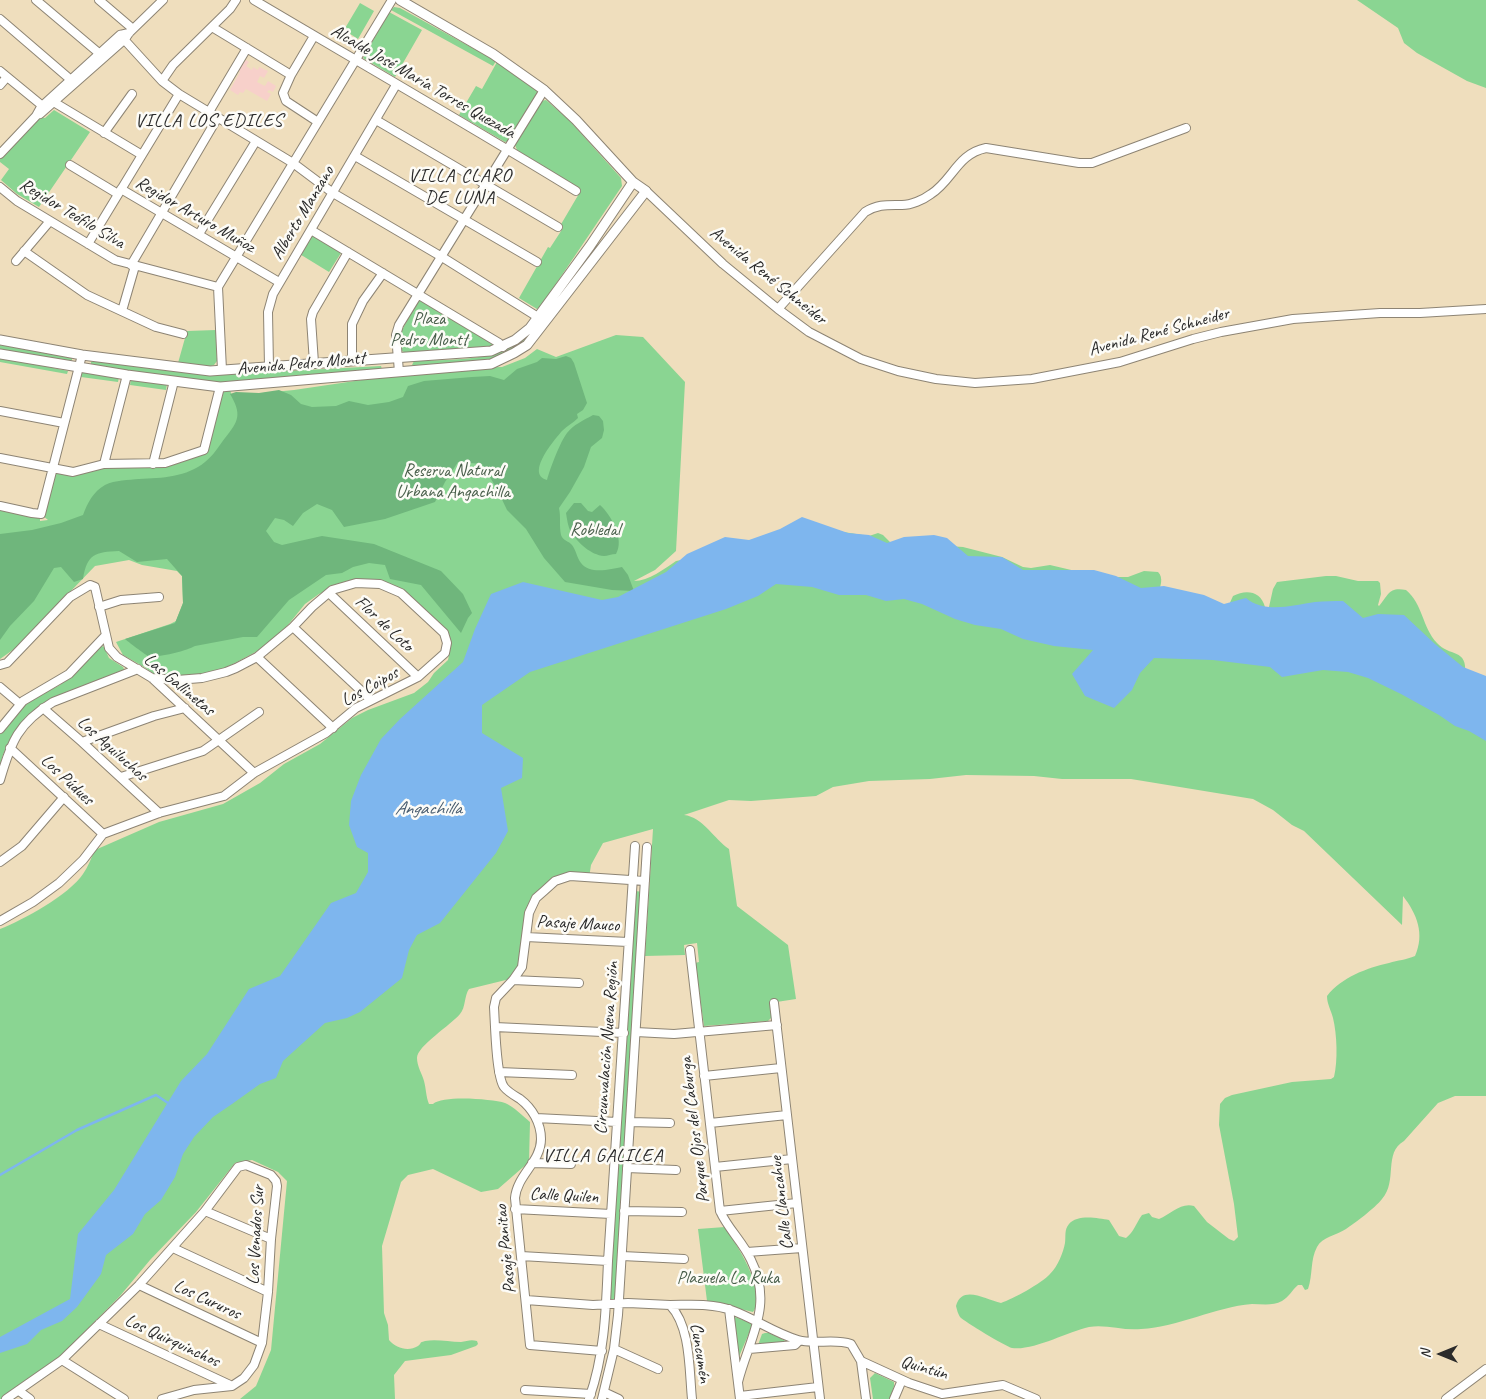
<!DOCTYPE html>
<meta charset="utf-8">
<style>
body{margin:0}
#map{position:relative;width:1486px;height:1399px;overflow:hidden;background:#efdebd;font-family:Caveat,sans-serif}
canvas{display:block}
.north{position:absolute;left:1416px;top:1329px;width:50px;height:50px;-webkit-text-stroke:4px #fdfcf7;paint-order:stroke;rotate:270deg;font-size:14px;font-weight:700;line-height:20px;text-align:center;color:#2b2b2b}
.north::after{content:'';display:block;margin:auto;width:18px;height:22px;background:#2b2b2b;clip-path:polygon(50% 0,100% 100%,50% 72%,0 100%)}
</style>
<div id="map">
<canvas width="1486" height="1399"></canvas>
<div class="north">N</div>
</div>
<script>
const context = document.querySelector('canvas').getContext('2d');
context.lineJoin = 'round';
function paint(path, color) {
  context.fillStyle = color;
  context.fill(path, 'evenodd');
}
function stroke(path, color, width, dash) {
  context.strokeStyle = color;
  context.lineWidth = width;
  context.lineCap = dash ? 'butt' : 'round';
  context.setLineDash(dash || []);
  context.stroke(path);
}
function write(font, color, halo, rows, align = 'center') {
  context.font = font + ' Caveat,sans-serif';
  context.lineWidth = 5;
  context.setLineDash([]);
  context.textBaseline = 'middle';
  context.strokeStyle = halo;
  context.fillStyle = color;
  for (const [text, x, y, turn = 0] of rows) {
    context.save();
    context.translate(x, y);
    context.rotate((+turn || 0) * Math.PI / 180);
    context.textAlign = isNaN(turn) ? turn : align;
    if (halo) context.strokeText(text, 0, 0);
    context.fillText(text, 0, 0);
    context.restore();
  }
}
paint(new Path2D(`
 M246,60L249,62L246,66L252,70L253,67L258,70L259,67L268,71L264,78L260,76L257,82L265,86L268,81L276,86L273,92L269,90L267,92L271,94L267,101L246,89L243,93L240,92L238,95L230,90L240,72L238,70Z`), '#f7d0ca');
paint(new Path2D(`
 M1357,0H1486V88L1467,81L1417,53L1404,43L1398,28Z
 M360,3L374,11L358,39L344,30Z
 M394,7L400,8L496,61L493,66L391,10Z
 M389,12L422,30L395,77L363,58Z
 M497,62L537,89V96L510,140L505,142L459,115L476,86L482,89Z
 M546,100L569,120L621,178L622,186L541,306L537,309L519,298L548,247L550,248L563,228L560,226L580,192L517,150L515,145L541,101Z
 M54,110L90,132L39,207L17,194L1,180L9,169L0,162V158L37,116L45,118Z
 M310,233L340,250L341,253L329,272L298,253Z
 M420,297L495,342L494,347L405,353L401,350L399,336L401,332Z
 M216,330L217,361L214,365L208,367L178,363L187,331Z
 M533,330C507,368 457,363 415,366L412,365L414,361C457,359 501,363 533,330Z
 M616,335L643,337L685,382L676,551L655,570L634,581C649,581 664,569 676,561L837,531L869,536L878,533L883,535L890,542L963,547L1002,557L1023,567L1031,568L1050,565L1101,577H1128L1144,571L1158,572C1164,578 1160,586 1159,593L1228,607L1233,596C1246,589 1261,591 1265,607H1269L1273,589L1277,582L1326,576H1336L1358,581H1378L1380,583L1381,594L1378,605L1379,606C1389,595 1388,587 1406,590C1423,604 1422,627 1437,643C1449,657 1468,648 1465,674L1486,677V1096H1455L1438,1103L1404,1141C1383,1153 1398,1181 1382,1199C1375,1208 1355,1223 1346,1229C1337,1235 1322,1237 1317,1247C1310,1260 1313,1275 1308,1289L1305,1290L1302,1285H1298C1292,1290 1289,1297 1282,1301C1273,1306 1262,1304 1252,1304C1215,1307 1178,1327 1141,1329C1124,1331 1106,1324 1089,1327C1067,1332 1033,1351 1012,1348C1005,1346 965,1322 960,1317C958,1314 957,1310 956,1306C962,1284 986,1300 1001,1303C1013,1299 1042,1283 1050,1274C1058,1266 1063,1253 1065,1243C1066,1236 1064,1230 1069,1224C1077,1214 1098,1218 1109,1220L1119,1236L1126,1238C1134,1232 1136,1223 1142,1215L1149,1213L1152,1217L1159,1219C1171,1214 1181,1202 1194,1206L1207,1222L1229,1239L1234,1241L1238,1237L1234,1204L1219,1125L1220,1104L1225,1098L1232,1095L1292,1082L1331,1079L1334,1077C1338,1061 1337,1034 1333,1018C1331,1010 1327,1004 1327,996C1342,977 1367,968 1389,963C1398,960 1406,960 1415,956C1425,934 1417,914 1403,896L1402,925L1304,831L1292,825L1273,810L1253,799L1131,779H1062L1034,776L966,775L930,779L869,781L833,787L816,796L751,801L729,800L684,815C703,817 714,839 729,849L737,906L788,945L796,999L770,1003L772,1017L768,1021L704,1026L695,963L699,962L697,943L684,945L685,955L645,956L653,829L603,843L591,865L589,878L561,880L538,896L524,922V955L514,978L469,989C464,996 466,1007 460,1014C451,1025 417,1046 417,1058C417,1066 422,1074 424,1081C426,1088 426,1097 429,1104H433C443,1095 492,1099 505,1103C513,1106 523,1116 530,1122L529,1162L498,1189L481,1192L433,1169L408,1175L401,1182L382,1246L384,1313L388,1325L389,1340C396,1348 408,1352 418,1346C423,1342 418,1343 425,1341C437,1339 449,1342 461,1342C467,1341 471,1339 477,1341L478,1344L476,1346L451,1355L405,1361L394,1375L395,1399H240L256,1386L271,1350L287,1181L278,1172L252,1160L235,1163L196,1212L150,1260L120,1296L58,1359L4,1399H0V929C23,920 69,895 83,874C88,867 91,858 95,850L159,822L223,804L260,783L284,764L320,744L352,718L368,710L414,693L428,682L434,673L448,660L451,645L450,638L436,622L393,591L367,584L330,589L319,594L305,604L288,625L263,648L220,671L202,676H157L144,667L123,655L116,642L170,624L176,621L183,603L182,576L177,571L142,565L129,560L95,566L42,621L27,640L0,659V509L40,517V521L48,520L42,515L53,474L57,472L100,467L167,466L207,452L224,390H230L232,396L294,390L402,374L461,368L502,367L525,358L537,349L556,357Z
 M0,345L70,356L72,358V360L70,362L0,351Z
 M0,357L68,371L67,374L0,362Z
 M94,361L213,375L381,366L382,369L218,383L91,366V362Z
 M82,372L119,377L118,382L81,377Z
 M131,379L167,384L166,390L130,385Z
 M100,645L104,647L109,658L123,667L125,671C71,692 16,702 0,766V734L23,704L60,685Z
 M636,891L642,892L615,1296L614,1299H610V1295Z
 M725,1227C736,1243 769,1294 753,1312L707,1301L698,1229Z
 M735,1317L751,1323L752,1326L738,1359L733,1319Z
 M765,1333H769L790,1343L758,1345L762,1334Z
 M875,1373L894,1382V1386L890,1399H873L870,1378Z`), '#8ad592');
paint(new Path2D(`
 M566,356L571,358L574,363L587,403L583,410L577,414L578,418C573,423 567,426 562,431C555,439 525,474 547,480C550,469 560,442 567,433C573,425 584,420 593,415L599,416L603,421L604,430L602,438L591,447L584,467L570,492L559,508C561,517 559,526 561,535C563,541 569,541 572,545C576,550 577,558 581,563C590,575 611,569 622,567L628,575L634,591L612,590L565,582L544,558L526,529L507,510L497,489L482,464L458,462L445,482L435,502L385,519L344,527L332,510L317,504L303,513L293,526L284,520L275,518L266,531L274,542L282,545L322,536L374,544L441,571L463,594L472,613L468,618L461,633L421,585L390,579L385,565L369,563L353,567L342,573L326,575L289,600L257,637H243L195,646C186,651 159,658 148,656C146,655 127,641 125,639L175,623L183,603L182,576L167,559L137,562L119,551C95,552 87,554 83,579L74,582L61,567L54,568L34,601L10,626L0,640V534L32,530L61,523L83,515C88,502 93,492 105,485C115,480 129,480 139,479C162,478 187,477 205,462C213,456 219,446 225,438C239,421 242,414 230,394L236,392L259,393L279,390L291,395L301,404L312,407L336,406L349,401L368,405L389,402L403,397L408,386L424,381L472,377L490,376L504,380L517,369L537,362L542,358L556,359Z
 M574,503H581L588,511L592,512L600,505C611,515 625,539 616,554C612,554 607,556 604,556C591,555 578,543 571,532C568,527 567,519 566,513Z`), '#6fb67c');
paint(new Path2D(`
 M802,517L848,533L869,535L887,543L904,537L934,535L947,538L968,556L1002,557L1023,570H1094L1116,576L1141,588L1164,586L1204,595L1224,604L1246,598C1265,614 1293,605 1315,602C1324,601 1334,601 1343,601L1363,618L1378,614L1404,615L1435,644L1463,667L1486,676V741L1469,731L1455,726L1439,715L1401,694L1368,678L1348,672L1323,670L1282,677L1270,667L1213,660L1154,658L1140,673L1132,690L1114,708L1085,696L1072,674L1093,650L1054,646L1023,639L1001,629L975,625L955,619L922,604L904,599L886,601L866,595H839L812,587L776,584L758,596L726,609L530,672L482,705V733L523,758L522,778L501,788L508,831L496,853L440,923L417,935L409,950L402,978L360,1012L347,1018L325,1023L283,1061L276,1078L260,1084L232,1104L213,1117L194,1137L183,1154L175,1177L161,1200L145,1214L133,1234L106,1255L101,1274L77,1307L62,1321L41,1330L27,1344L0,1353V1337L70,1299L78,1234L114,1190L181,1081L207,1054L249,989L280,976L331,903L356,893L368,872V853L357,847L349,825L351,801L361,775L381,739L400,719L463,662L475,629L491,594L523,582L602,600L618,597L666,572L687,554L725,537L749,540L780,529Z`), '#7eb6ee');
stroke(new Path2D(`
 M0,1175L77,1130L156,1095L168,1103`), '#7eb6ee', 2.5);
const minor = new Path2D(`
 M36,0L100,54
 M99,0L133,29
 M254,0C362,64 470,126 576,191
 M0,19L71,80
 M212,27L291,75
 M120,35L162,81L179,94L293,163L333,193L442,257L541,319
 M314,36L291,75L283,93L286,101L318,122
 M0,71L45,108
 M162,81L173,65L230,9L236,0
 M0,85L7,77
 M52,101L142,155
 M209,112L247,48
 M40,114L125,39L129,33L163,0
 M376,120L558,227
 M104,133L132,94
 M0,154L36,116L41,107L120,35L129,33
 M355,156L537,262
 M70,165L118,194
 M0,187L17,201L115,260L218,287
 M121,189L279,282
 M646,191L723,264L778,309L809,332L861,359L898,371L936,379L975,383L1032,379L1120,362L1193,339L1221,332L1293,319L1380,313H1420L1486,309
 M311,230L499,343L503,347
 M199,234L256,141
 M88,244L179,94
 M24,251L87,295L156,327L183,334
 M16,261L50,221
 M131,265L218,117
 M778,309L865,212C878,204 887,205 902,205C911,205 923,200 931,194C953,180 957,154 986,148L1079,163H1092L1186,128
 M122,311L135,266
 M352,361V324L363,301L383,273
 M314,363L311,319L313,312L348,252
 M269,367L268,312L273,294L396,85
 M222,370L218,287L392,0
 M399,372L396,335L399,325L544,90
 M0,411L64,423
 M0,458L73,472L104,464L165,463L204,450L220,387
 M104,464L127,375
 M153,464L174,381
 M0,506L32,513L41,514L82,355
 M329,593L418,677
 M99,607L121,600L159,597
 M293,627L371,700
 M257,657L333,728
 M0,665L7,663L70,597L90,585L95,587L109,648L117,657L152,678L254,773
 M0,687L20,704
 M43,708L82,742L159,813
 M0,729L23,701L69,674L106,635
 M82,742L154,716L185,708
 M10,748L103,834
 M121,777L203,751L259,712
 M0,780C11,742 18,723 53,702L138,669
 M0,862L22,846L64,797
 M0,921L33,902L59,883L83,860L103,834L159,813L224,796L254,773L326,733L356,708L418,677L445,653L447,643L444,633L401,593L380,584L356,583L332,590L312,607L293,627L257,657L236,668L226,672L202,678L177,680L152,678
 M526,937L628,942
 M690,950L720,1211C728,1229 743,1242 751,1260C774,1306 749,1338 738,1382
 M513,980L579,983
 M774,1003L820,1399
 M495,1027L624,1033
 M636,1032L674,1034L777,1025
 M499,1072L572,1075
 M704,1076L781,1068
 M536,1118L617,1122
 M630,1122L670,1123
 M710,1123L787,1115
 M532,1163L571,1164
 M715,1167L792,1159
 M627,1168L676,1170
 M515,1209L611,1214
 M205,1211L271,1239
 M624,1211L682,1212
 M720,1211L797,1203
 M173,1248L268,1292
 M747,1252L802,1248
 M521,1256L608,1261
 M622,1256L684,1259
 M139,1285L262,1343
 M526,1300L593,1305L628,1303L670,1305C691,1327 689,1370 692,1399
 M670,1305C690,1305 711,1303 731,1310C754,1318 774,1333 798,1340C815,1345 834,1338 851,1344L861,1361L909,1383L942,1394L1003,1385L1036,1399
 M729,1309L740,1399
 M99,1324L230,1385
 M614,1349L658,1369
 M749,1349L795,1345L799,1341
 M602,1351L530,1345L515,1198C517,1175 541,1162 541,1139C541,1123 532,1108 520,1099C515,1096 508,1092 504,1087C496,1076 495,1023 494,1007L496,998L513,980L522,967L529,913L536,898L544,891L555,881L570,876L645,881
 M62,1360L124,1399
 M861,1361L866,1399
 M525,1390L591,1394
 M19,1391L30,1399
 M604,1392L619,1399
 M740,1396L818,1387
 M6,1399L62,1360L139,1285L205,1211L238,1167L246,1165L271,1175L276,1181L277,1186L271,1239L268,1292L262,1343L254,1365L244,1378L232,1386L194,1390L162,1399
 M589,1399C605,1354 606,1308 608,1261L635,846
 M602,1399L614,1349L618,1315L647,847
 M894,1399L902,1380
 M1446,1399L1486,1369`);
const major = new Path2D(`
 M0,340L82,355L210,371L491,351L515,340L530,328L590,246L633,182
 M0,354L127,375L220,387L491,364L514,353L527,345L646,191L633,182L576,120L544,90L493,54L400,0`);
stroke(minor, '#8d8474', 10);
stroke(major, '#8d8474', 11);
stroke(minor, '#fff', 8);
stroke(major, '#fff', 9);
write('18px', '#2b2b2b', '#fdfcf7', [
 ["Alcalde José María Torres Quezada",423,82,30],
 ["Alberto Manzano",303,213,-59],
 ["Regidor Teófilo Silva",72,214,31],
 ["Regidor Arturo Muñoz",195,215,30],
 ["Avenida René Schneider",768,276,39],
 ["Avenida René Schneider",1159,332,-15],
 ["Avenida Pedro Montt",301,364,-5],
 ["Flor de Loto",384,624,43],
 ["Las Gallinetas",179,685,40],
 ["Los Coipos",370,687,-29],
 ["Los Aguiluchos",112,749,42],
 ["Los Púdues",67,780,43],
 ["Pasaje Mauco",578,924,3],
 ["Circunvalación Nueva Región",607,1048,-86],
 ["Parque Ojos del Caburga",695,1130,-97],
 ["Calle Quilen",564,1196,3],
 ["Calle Llancahue",782,1203,-97],
 ["Los Venados Sur",256,1235,-87],
 ["Pasaje Panitao",506,1249,-96],
 ["Los Cururos",207,1300,25],
 ["Los Quirquinchos",172,1341,25],
 ["Cuncumén",700,1353,81],
 ["Quintún",924,1368,16]
]);
write('18px', '#485e4a', '#fdfcf7', [
 ["Plaza",429,319],
 ["Pedro Montt",429,340],
 ["Reserva Natural",453,471],
 ["Urbana Angachilla",453,492],
 ["Robledal",595,530],
 ["Plazuela La Ruka",728,1278]
]);
context.letterSpacing = '1px';
write('19px', '#2b2b2b', '#fdfcf7', [
 ["VILLA LOS EDILES",209,121],
 ["VILLA CLARO",460,176],
 ["DE LUNA",460,198],
 ["VILLA GALILEA",603,1156]
]);
context.letterSpacing = '0px';
write('italic 19px', '#485c6f', '#fdfcf7', [
 ["Angachilla",428,809]
]);
</script>
